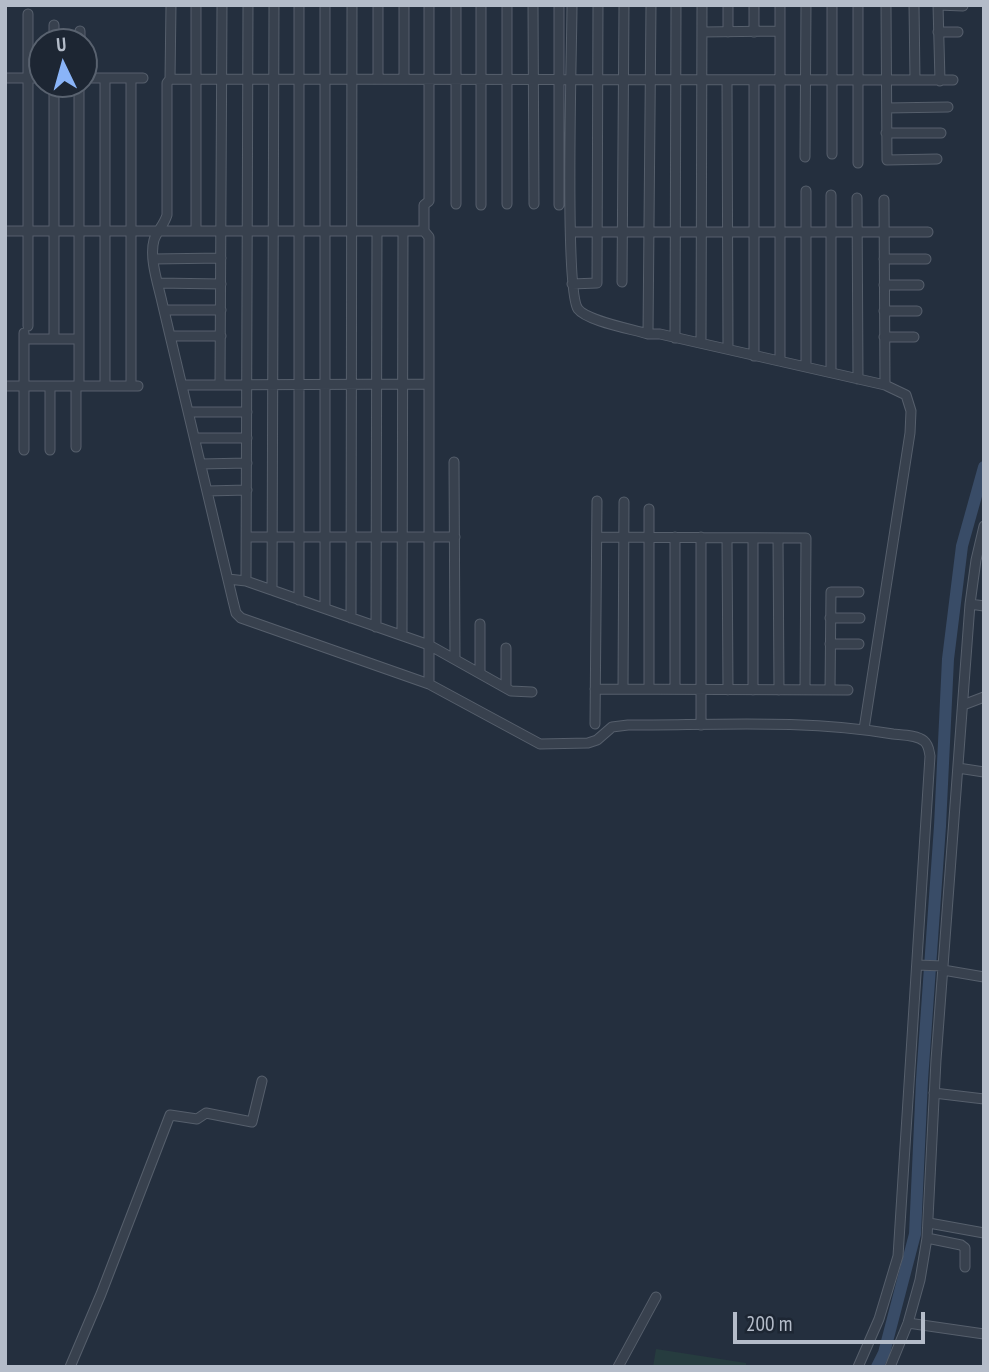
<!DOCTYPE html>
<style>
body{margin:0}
#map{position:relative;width:989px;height:1372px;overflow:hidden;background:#242f3e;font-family:"PT Sans Narrow",sans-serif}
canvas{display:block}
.frame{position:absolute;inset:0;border:7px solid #b4bcc9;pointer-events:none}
.north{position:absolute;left:28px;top:28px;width:70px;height:70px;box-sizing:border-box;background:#1d2633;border:2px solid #59626f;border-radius:50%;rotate:355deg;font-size:19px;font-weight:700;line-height:28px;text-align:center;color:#b4bcc9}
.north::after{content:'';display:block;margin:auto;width:24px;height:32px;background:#8ab4f8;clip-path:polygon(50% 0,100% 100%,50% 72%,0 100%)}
.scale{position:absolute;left:733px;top:1312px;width:192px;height:32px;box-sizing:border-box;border:4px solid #b4bcc9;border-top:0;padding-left:9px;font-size:21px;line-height:24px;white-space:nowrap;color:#b4bcc9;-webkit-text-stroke:5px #1d2633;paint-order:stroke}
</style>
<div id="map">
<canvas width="989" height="1372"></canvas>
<div class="frame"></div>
<div class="north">U</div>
<div class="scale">200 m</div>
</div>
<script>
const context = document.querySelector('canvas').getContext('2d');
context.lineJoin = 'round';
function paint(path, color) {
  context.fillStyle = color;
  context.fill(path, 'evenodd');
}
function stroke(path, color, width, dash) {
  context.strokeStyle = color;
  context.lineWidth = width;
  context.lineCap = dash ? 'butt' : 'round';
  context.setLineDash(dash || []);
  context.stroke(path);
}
paint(new Path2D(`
 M656,1349L746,1363V1367H653Z`), '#263c3f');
stroke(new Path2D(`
 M877,1367L884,1353L915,1234L922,1080L940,826L948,659L962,546L984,467`), '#394c67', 12);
const minor = new Path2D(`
 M378,5V79
 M404,5V79
 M481,5V205
 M507,5V204
 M533,5L534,204
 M572,5C572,46 564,290 578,309C587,321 632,329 648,334
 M651,5L648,334H660L885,385L906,395L911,411L910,433L864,729
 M754,5V32
 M832,5V154
 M886,5L887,160L937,159
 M914,5L915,80
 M938,5L940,81
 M938,5L963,6
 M54,25V42
 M702,32L780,31
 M728,32V5
 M938,32H958
 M80,42V31
 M5,78H42
 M84,78H143
 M170,79L171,5
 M727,80L728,349
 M754,80V356
 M887,108L948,107
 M886,133H941
 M805,157L806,5
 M858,163V5
 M806,191V366
 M857,198L858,379
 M884,200L885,385
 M456,204V5
 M559,205V5
 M5,231H424
 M196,231V5
 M571,232H928
 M154,259L221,258
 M884,259H926
 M622,282L624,5
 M158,283L221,284
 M572,284L597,283L598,5
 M884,285H919
 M164,310H221
 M884,311H917
 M28,326V14
 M24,333V450
 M170,336H221
 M884,337H914
 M675,338L676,5
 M24,339H79
 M54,339V84
 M701,343L702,5
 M780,361V5
 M831,372V195
 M220,384L222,5
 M131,385V78
 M183,385L429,384
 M5,386H138
 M50,386V450
 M76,386V447
 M79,386V84
 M105,386V78
 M189,412H247
 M195,438H247
 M454,462L455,658
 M201,464L247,463
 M207,491L247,490
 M649,509V689
 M247,537H455
 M597,537L806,538L805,690
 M675,537V689
 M701,537V725
 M727,538L728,690
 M753,538V690
 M778,538L779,690
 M228,579L246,581L429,645L511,691L532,692
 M246,581L248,5
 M272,590L274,5
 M299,600V5
 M970,604L984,606
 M325,608V5
 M351,618L352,5
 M830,618H860
 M480,624V673
 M376,627L377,231
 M402,635L403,231
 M830,644H859
 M429,684V237L424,231V205L429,201V5
 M506,687V648
 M595,689L848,690
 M623,689L624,502
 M830,690L831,592H859
 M963,705L984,697
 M595,724L597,501
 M958,768L984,772
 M917,965L943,966
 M943,970L984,977
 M934,1093L984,1099
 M929,1223L984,1233
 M927,1238L961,1245L965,1248V1267
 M908,1323L984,1334
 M70,1367L101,1294L170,1115L197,1119L206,1113L252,1122L262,1081
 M618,1367L656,1297
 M858,1367L879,1319L898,1256L930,756C929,751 929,745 924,741C917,735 902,735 893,734C806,719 716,725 628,725L612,727L597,740L588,743L540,744L429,684L241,618L236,613L233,601L162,302C158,284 149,258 154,240C157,231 164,225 167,215V83L170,79L953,80
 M890,1367L908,1323L920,1280L927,1238L936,1060L970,604L976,560L984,526`);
stroke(minor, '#565f6c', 11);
stroke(minor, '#38414e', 9);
</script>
